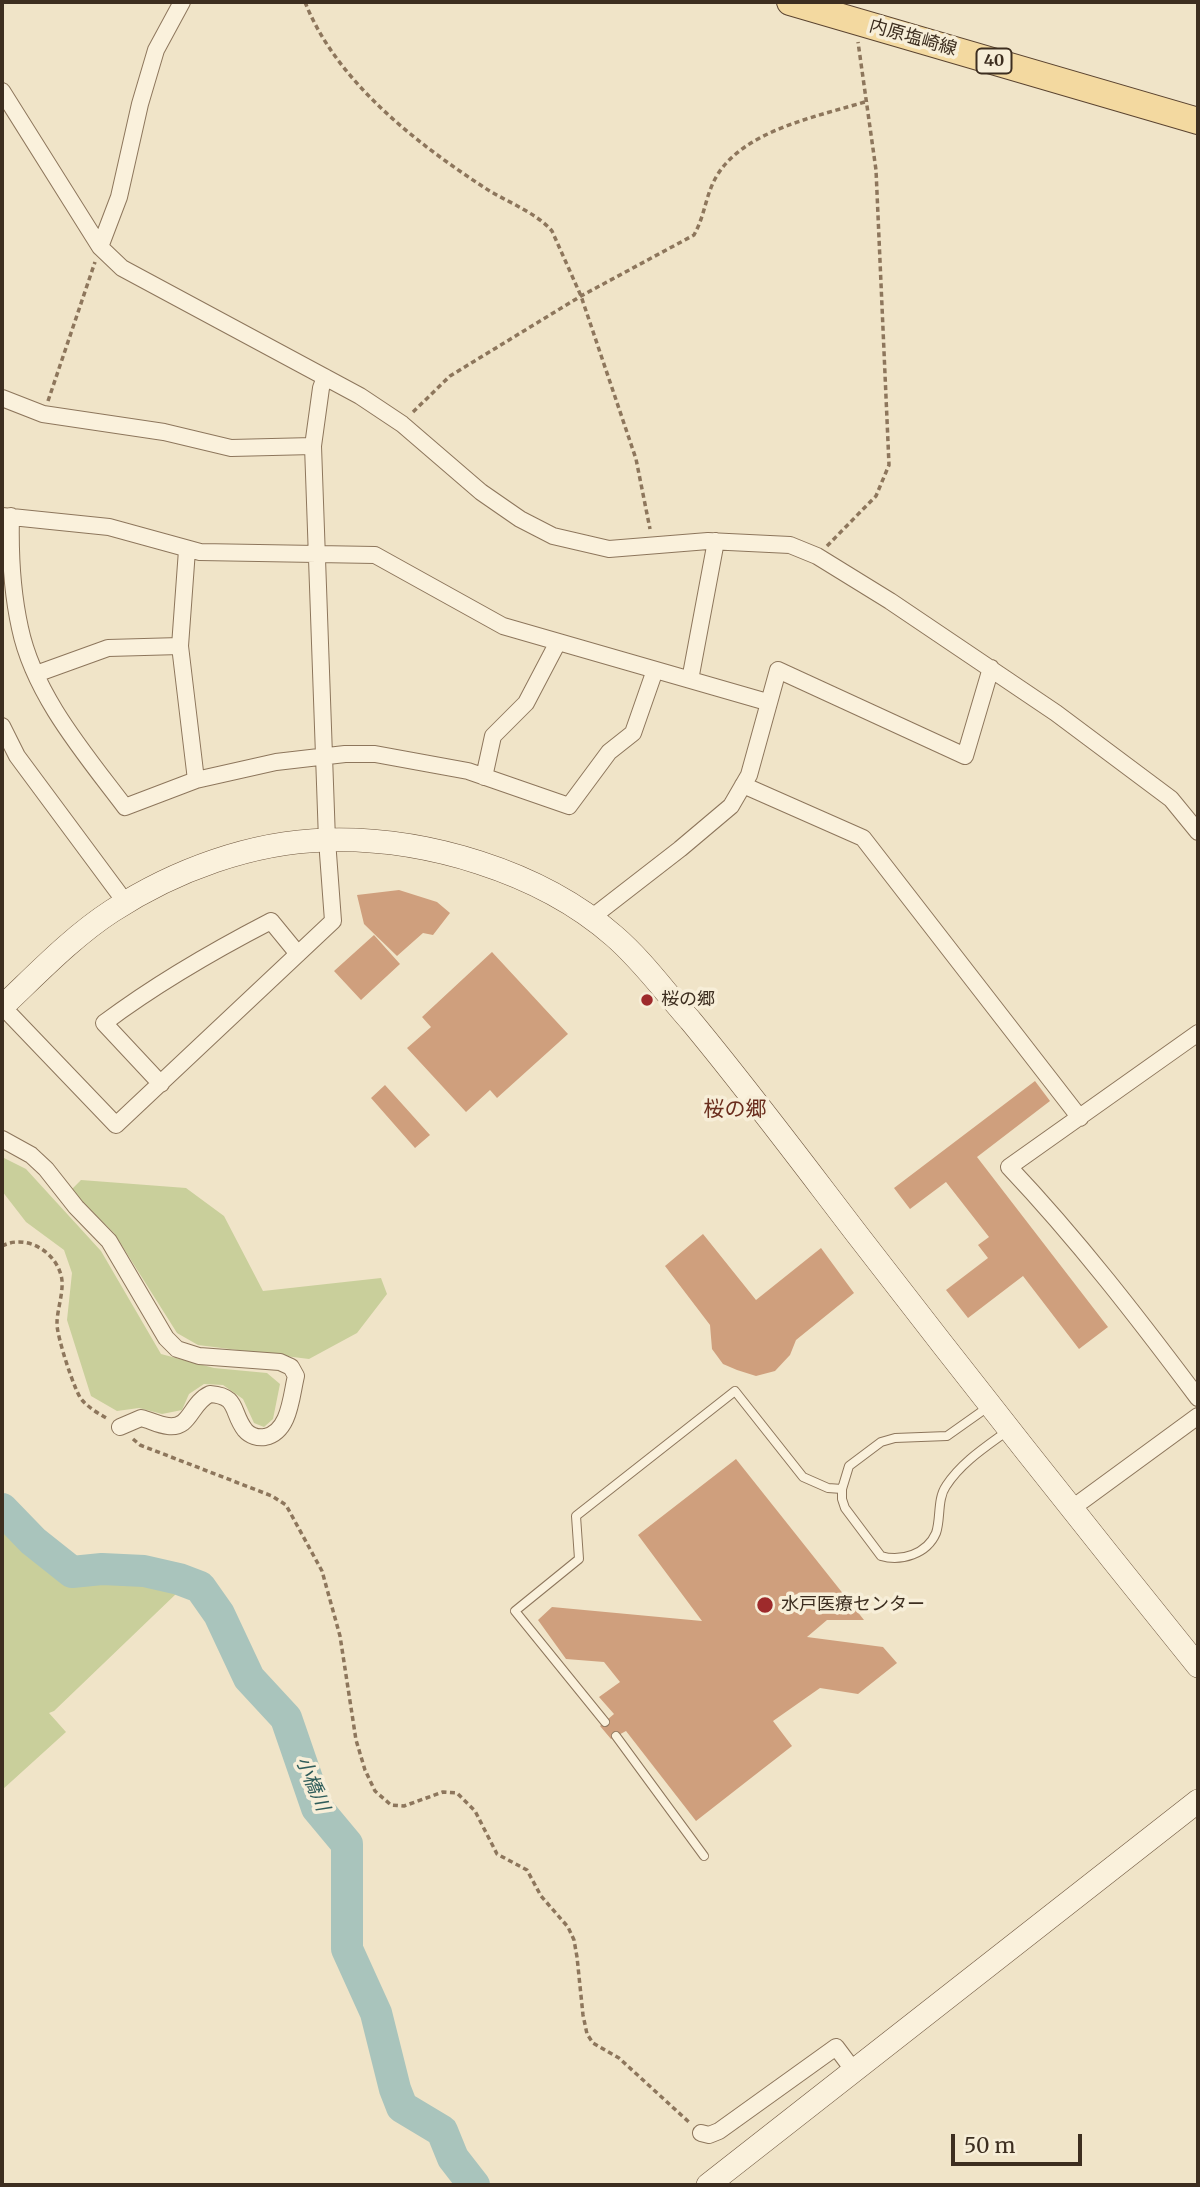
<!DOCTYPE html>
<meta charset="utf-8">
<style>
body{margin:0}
#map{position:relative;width:1200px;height:2187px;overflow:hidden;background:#f0e4c8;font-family:Merriweather,serif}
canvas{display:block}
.frame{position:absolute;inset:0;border:4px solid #3d2e20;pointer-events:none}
.scale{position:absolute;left:951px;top:2134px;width:131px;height:32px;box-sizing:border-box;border:4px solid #3d2e20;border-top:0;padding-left:9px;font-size:21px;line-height:24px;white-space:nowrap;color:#3d2e20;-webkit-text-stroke:5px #f7eed8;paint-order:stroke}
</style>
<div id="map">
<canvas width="1200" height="2187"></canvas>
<div class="frame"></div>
<div class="scale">50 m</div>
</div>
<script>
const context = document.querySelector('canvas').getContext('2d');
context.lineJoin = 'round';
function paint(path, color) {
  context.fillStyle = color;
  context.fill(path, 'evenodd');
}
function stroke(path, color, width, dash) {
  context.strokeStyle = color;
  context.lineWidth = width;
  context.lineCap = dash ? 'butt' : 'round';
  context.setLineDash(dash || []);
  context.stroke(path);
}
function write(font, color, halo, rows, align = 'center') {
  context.font = font + ' Merriweather,"Noto Sans JP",serif';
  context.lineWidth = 7;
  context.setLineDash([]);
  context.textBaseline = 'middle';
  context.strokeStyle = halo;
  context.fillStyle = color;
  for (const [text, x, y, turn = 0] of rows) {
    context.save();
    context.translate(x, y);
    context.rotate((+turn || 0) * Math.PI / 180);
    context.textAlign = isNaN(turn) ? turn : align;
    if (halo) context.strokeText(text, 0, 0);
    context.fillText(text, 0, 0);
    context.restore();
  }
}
paint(new Path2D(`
 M2,1157L26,1169L101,1251L161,1354L214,1368L267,1373L280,1384L273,1419L264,1427L254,1423L243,1399L223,1385L204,1384L189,1394L182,1410L162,1414L139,1408L117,1411L91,1396L67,1320L72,1273L64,1250L26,1222L2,1191Z
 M81,1180L186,1188L224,1216L263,1291L381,1278L387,1294L357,1333L309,1359L198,1345L177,1333L114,1233L71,1190Z
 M2,1524L62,1574L121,1578L177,1593L54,1711L49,1713L66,1732L2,1790Z`), '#c9cf9b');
stroke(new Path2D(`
 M2,1509L33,1541L72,1572L102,1569L144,1571L179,1579L200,1587L219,1614L249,1678L286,1718L317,1808L347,1844V1949L376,2013L395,2089L402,2107L442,2131L453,2158L474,2185`), '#a9c4bc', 32);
paint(new Path2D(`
 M399,890L437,902L450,913L433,935L423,933L397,956L364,924L357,895Z
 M374,935L400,964L361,1000L334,971Z
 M492,952L568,1034L497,1098L490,1090L466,1112L407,1048L431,1027L422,1017Z
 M1035,1081L1050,1101L977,1157L1108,1327L1079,1349L1023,1276L968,1318L946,1290L988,1258L978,1245L989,1237L946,1182L910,1209L894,1188Z
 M385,1085L430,1135L415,1148L371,1098Z
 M703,1234L756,1300L821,1248L854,1293L796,1340L790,1355L775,1371L756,1376L737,1370L723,1364L712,1349L710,1325L665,1266Z
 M736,1459L864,1620H827L807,1637L883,1647L897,1663L858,1694L820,1688L773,1721L792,1746L696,1821L626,1731L611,1739L600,1726L614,1714L599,1697L620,1682L604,1662L566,1659L538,1620L552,1607L702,1621L638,1535Z`), '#cf9f7d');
const lane = new Path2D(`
 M988,1407L947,1436L895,1438L881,1442L849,1466L842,1489V1499L845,1508L881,1556C901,1562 927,1554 936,1533C941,1519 937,1499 946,1486C961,1463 984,1448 1006,1432
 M605,1722L515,1611L579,1559L576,1516L735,1391L803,1477L828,1488L842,1489
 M616,1736L704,1856`);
const street = new Path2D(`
 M2,91L100,247L122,268L360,396L402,424L481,492L520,519L553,536L609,549L708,541L790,545L817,556L890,601L1056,713L1171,799L1198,832
 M100,247L119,197L140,104L156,50L182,2
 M2,398L43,414L164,432L231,448L313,446
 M2,516L109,527L200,552L375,555L503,626L767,702
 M11,516C10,553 12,592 20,628C34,695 85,754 125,807L196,780L276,762L345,754H375L468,771L569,806L609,752L633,733L655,670
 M187,550L180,646L196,780
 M36,674L108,648L180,646
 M690,680L716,541
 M2,726L17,756L126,903
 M484,777L493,736L526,703L558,642
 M743,785L863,838L1080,1118
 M591,918L680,849L731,806L749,775L778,670L965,756L991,668
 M2,1006L116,1125L333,921L327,840L313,446L321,388L325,377
 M1198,1033L1009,1167C1078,1240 1138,1318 1198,1398
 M161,1084L104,1023C156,984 213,951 271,921L298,954
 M2,1139L31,1155L46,1169L76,1207L109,1241L166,1338L177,1349L199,1356L280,1362L291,1367L296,1376C291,1396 290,1432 265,1437C258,1438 250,1436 245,1430C231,1412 239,1396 210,1394C190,1403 191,1429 168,1426C158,1425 150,1420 141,1418L120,1427
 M1071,1509L1198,1416
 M701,2133L709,2135L719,2131L836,2047L854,2071`);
const secondary = new Path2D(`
 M2,1007C37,974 72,937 112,911C175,870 252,842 326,840C424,837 540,871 614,936C642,960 665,992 690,1020C749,1091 804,1165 860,1238C971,1382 1084,1525 1198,1666
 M708,2185L1198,1801`);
const primary = new Path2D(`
 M790,2L1198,121`);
stroke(lane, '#8d765c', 10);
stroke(street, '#8d765c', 18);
stroke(secondary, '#6f573f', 24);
stroke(primary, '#5b4430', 28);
stroke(new Path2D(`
 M305,2C336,81 416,143 485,188C505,201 537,213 552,231L581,296L636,459L650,529
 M48,401L95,262
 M413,412L450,376L581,296L694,235C705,215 705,198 715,179C741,130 820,116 868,101
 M827,546L876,496L889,465L876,170L858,42
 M2,1246C25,1234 54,1250 61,1275C65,1289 57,1309 57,1323C56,1334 75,1393 82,1400C89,1408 99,1414 108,1419
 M133,1439L140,1445L272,1496L286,1505L322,1571L340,1636L356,1740L365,1770L375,1791L391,1805L404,1806L443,1792L457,1793L475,1811L497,1854L527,1870L541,1896L568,1927L574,1940L577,1957L583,2015L587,2034L593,2043L619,2058L691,2124`), '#8d765c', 3.5, [5, 3.5]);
stroke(lane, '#faf1dc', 8);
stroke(street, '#faf1dc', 16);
stroke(secondary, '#faf1dc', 23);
stroke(primary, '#f3d9a0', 26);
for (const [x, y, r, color] of [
 [647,1000,7,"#9e2a2b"],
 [765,1605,9,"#9e2a2b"]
]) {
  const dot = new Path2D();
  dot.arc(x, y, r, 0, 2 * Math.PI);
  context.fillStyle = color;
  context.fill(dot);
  stroke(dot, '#f7eed8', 2.5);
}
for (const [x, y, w] of [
 [994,61,35]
]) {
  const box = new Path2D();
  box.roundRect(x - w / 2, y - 12.5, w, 25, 5);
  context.fillStyle = '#f7eed8';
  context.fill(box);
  stroke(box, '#3d2e20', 2);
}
write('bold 16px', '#3d2e20', null, [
 ["40",994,61]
]);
write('18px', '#3d2e20', '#f7eed8', [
 ["内原塩崎線",913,38,16]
]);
write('18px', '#3d2e20', '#f7eed8', [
 ["桜の郷",661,1000],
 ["水戸医療センター",781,1605]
], 'left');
write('italic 19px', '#2f5d5a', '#f7eed8', [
 ["小橋川",312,1784,67]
]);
write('21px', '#6b2e1e', '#f7eed8', [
 ["桜の郷",735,1110]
]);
</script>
